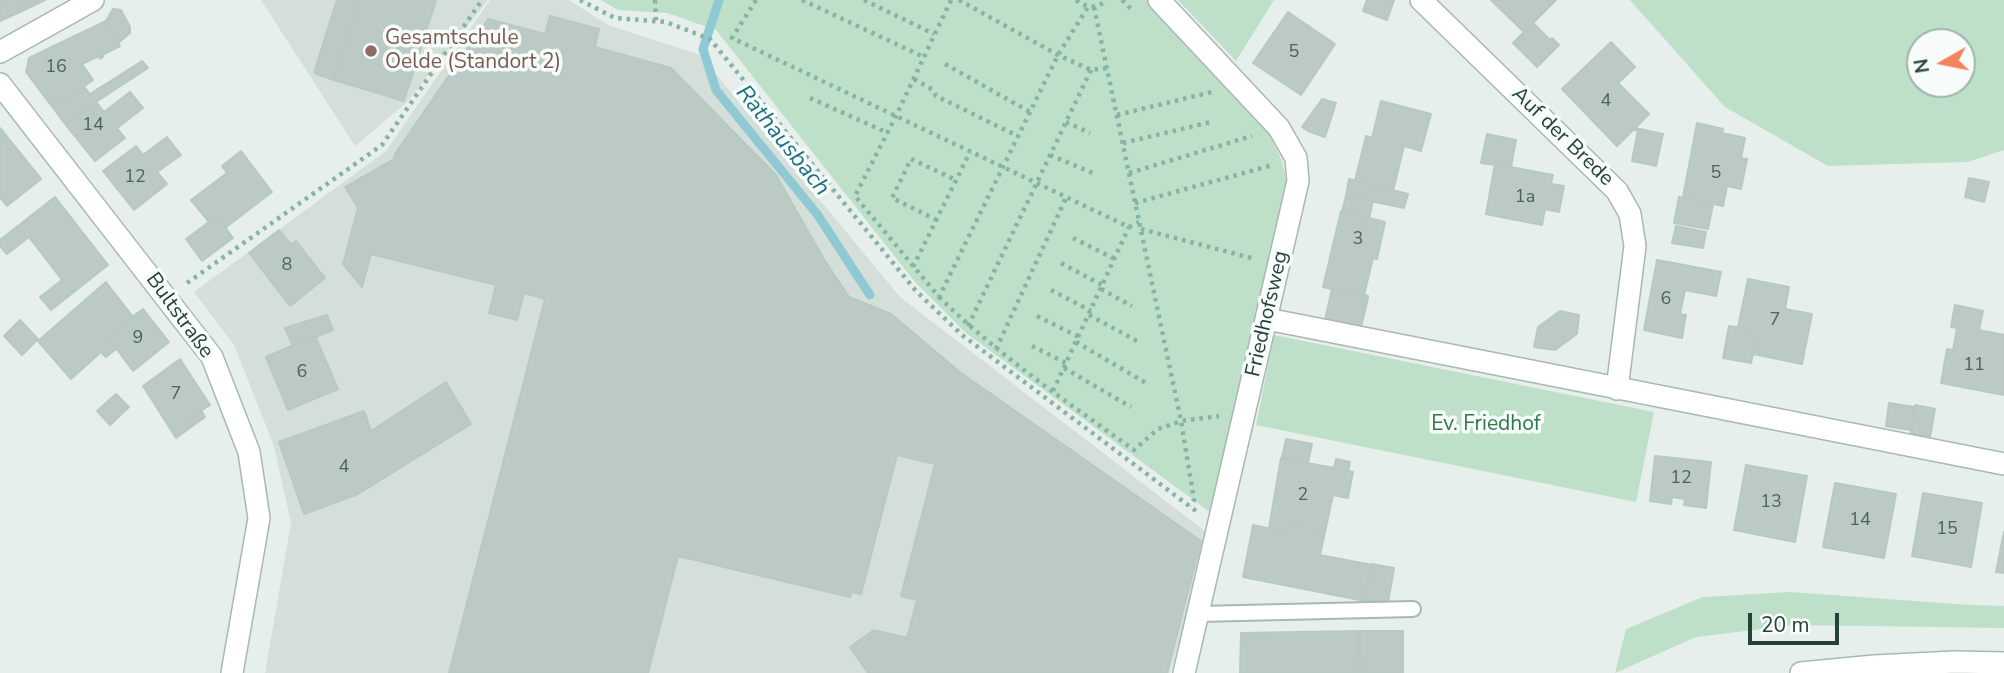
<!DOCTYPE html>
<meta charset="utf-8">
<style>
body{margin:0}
#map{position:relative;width:2004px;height:673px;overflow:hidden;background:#e6efeb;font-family:"Nunito Sans",sans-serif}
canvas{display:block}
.north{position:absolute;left:1906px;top:28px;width:70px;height:70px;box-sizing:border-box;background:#f7fbf9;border:2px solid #a3b1ad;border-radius:50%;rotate:261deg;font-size:19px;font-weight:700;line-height:28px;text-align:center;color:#24423a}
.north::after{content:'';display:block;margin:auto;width:24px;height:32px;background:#f4845f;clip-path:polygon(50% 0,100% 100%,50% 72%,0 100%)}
.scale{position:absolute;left:1748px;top:613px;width:91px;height:32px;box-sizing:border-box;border:4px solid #24423a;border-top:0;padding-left:9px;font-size:21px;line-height:24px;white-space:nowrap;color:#24423a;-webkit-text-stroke:5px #f7fbf9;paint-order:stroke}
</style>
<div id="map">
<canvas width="2004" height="673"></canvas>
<div class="north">N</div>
<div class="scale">20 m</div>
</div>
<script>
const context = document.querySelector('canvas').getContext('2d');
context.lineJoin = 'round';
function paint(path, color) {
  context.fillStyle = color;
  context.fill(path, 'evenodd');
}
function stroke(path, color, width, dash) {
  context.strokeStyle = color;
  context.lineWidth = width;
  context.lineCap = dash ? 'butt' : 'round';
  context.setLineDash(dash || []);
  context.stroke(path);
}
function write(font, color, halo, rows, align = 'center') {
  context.font = font + ' "Nunito Sans",sans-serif';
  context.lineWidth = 7;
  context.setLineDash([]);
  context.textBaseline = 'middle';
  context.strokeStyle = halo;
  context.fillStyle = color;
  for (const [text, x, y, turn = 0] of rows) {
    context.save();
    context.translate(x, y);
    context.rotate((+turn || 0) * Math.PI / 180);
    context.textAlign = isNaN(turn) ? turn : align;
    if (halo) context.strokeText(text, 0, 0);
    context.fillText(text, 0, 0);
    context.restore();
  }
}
paint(new Path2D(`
 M261,0H488L407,102L355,146Z
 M490,0H569L608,25L700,55L900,297L1210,535L1170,673H265L291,523L274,446L234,345L194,292L386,151Z`), '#d4dfda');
paint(new Path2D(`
 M601,0H1147L1270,135L1282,161L1287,183L1214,515L966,333L915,282L716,30L667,13L618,10Z
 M1178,0H1274L1236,61Z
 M1630,0H2004V150L1967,162L1828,166L1725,107ZM1920,42H1962V84H1920Z
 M1274,335L1654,412L1636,502L1256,425Z
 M1790,592L1971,605L2004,606V628L1795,625L1696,637L1615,673L1626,629L1703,597Z`), '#bfe0c8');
stroke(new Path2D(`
 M719,0L703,49L716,90L817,214L870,295`), '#8ec9d4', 9);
const building = new Path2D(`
 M0,0H16L22,11L0,21Z
 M16,0H45L22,11Z
 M337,0H360L334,80L314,73Z
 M360,0H436L404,101L334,80Z
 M1367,0H1394L1387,20L1363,11Z
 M1491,0H1556L1524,32Z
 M113,9L121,10L130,27V33L118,43L106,21Z
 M1288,12L1335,44L1301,95L1253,63Z
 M550,16L599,29L595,47L671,68L776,175L825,261L849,297L891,314L961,373L1201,541L1167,673H868L850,647L874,630L907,638L917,600L901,596L935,464L897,455L861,594L852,592L850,597L678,556L648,673H449L545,299L524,293L517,320L489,313L496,285L371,254L362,287L343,264L358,208L345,187L394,159L395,154L488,19L545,34Z
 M106,21L120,46L102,55L103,57L100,59L99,56L82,64L93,80L53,108L26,72L29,58Z
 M1533,23L1550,40L1552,38L1559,45L1537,67L1513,43Z
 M1611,42L1635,67L1618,83L1649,114L1617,146L1562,89Z
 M142,61L148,68L96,102L66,125L53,108L84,87L90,94Z
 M130,92L143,108L117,128L125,138L95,161L66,125L96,102L104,112Z
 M1322,99L1336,103L1325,137L1308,131L1302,127Z
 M1381,101L1431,114L1421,151L1404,146L1393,191L1355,181L1366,136L1372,138Z
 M1697,123L1723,129L1722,133L1745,138L1741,158L1747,159L1741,189L1727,186L1723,206L1683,197Z
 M0,128L41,179L7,206L0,197Z
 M1635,128L1663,134L1656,166L1632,161L1638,130H1634Z
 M1487,134L1516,140L1511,167L1481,163Z
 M167,137L181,155L157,172L167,184L134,210L103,171L136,146L143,155Z
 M241,151L272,192L225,228L217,216L209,222L191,200L227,173L222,166Z
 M1495,164L1553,175L1551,184L1564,186L1559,212L1545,209L1542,225L1486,214Z
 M1969,178L1989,182L1984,202L1965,197Z
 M1349,179L1408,194L1404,208L1346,196Z
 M1346,196L1373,201L1369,218L1342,212Z
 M55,197L108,265L51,310L40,297L62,280L29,237L7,254L0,246V240Z
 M1679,197L1713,204L1708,229L1674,223Z
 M1341,211L1385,222L1377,259L1373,258L1364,295L1368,296V298L1323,287Z
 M217,216L233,238L202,261L186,239Z
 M1676,226L1706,232L1703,248L1672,243Z
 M279,230L291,245L296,241L325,278L290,306L249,253Z
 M1657,260L1721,272L1716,296L1685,290L1680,314L1686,315L1682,338L1644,330Z
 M1748,279L1789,287L1785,309L1812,314L1802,364L1753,354L1756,338L1748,336L1749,329L1738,327Z
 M106,282L133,317L107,336L116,349L106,357L101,352L71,379L38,341Z
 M1332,289L1368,298L1360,331L1324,324Z
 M1955,305L1983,311L1979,330L2004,335V395L1941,383L1947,349L1953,350L1957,328L1951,327Z
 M143,309L169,342L133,371L107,336Z
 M1560,311L1579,315L1577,334L1555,350L1534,347L1538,327Z
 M327,315L333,330L293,346L285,328Z
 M20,320L38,339L22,355L4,336Z
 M1729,326L1749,329L1748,336L1756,338L1751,363L1723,358Z
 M315,336L338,389L288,410L266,357Z
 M180,359L210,405L171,430L143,386Z
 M446,382L471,424L358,494L304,514L279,442L364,411L371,431Z
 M116,394L129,407L110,425L97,411Z
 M1889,403L1914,407L1911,430L1886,426Z
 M1915,405L1935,409L1930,437L1911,433Z
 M201,410L205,417L176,438L171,430Z
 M1286,439L1312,444L1308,463L1282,458Z
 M1655,456L1711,462L1706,508L1684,505L1685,499L1672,497L1671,504L1650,501Z
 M1281,458L1334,468L1336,459L1350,462L1348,471L1353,472L1348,498L1333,495L1325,532L1287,524L1285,532L1269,528Z
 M1746,465L1807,476L1795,542L1734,530Z
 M1835,483L1896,494L1884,558L1823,547Z
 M1923,493L1982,503L1971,567L1912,556Z
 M1287,524L1325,532L1320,555L1372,565L1365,601L1243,577L1253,525L1285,532Z
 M2004,532V573L1996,572Z
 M1371,564L1394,568L1388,603L1365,600Z
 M1358,631L1359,673H1240L1241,633Z
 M1360,631H1403V673H1361Z`);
paint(building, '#bbcac4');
stroke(building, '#b8c9c2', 2);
const lane = new Path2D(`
 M1198,614L1413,609`);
const street = new Path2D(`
 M1159,0L1279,128L1296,158L1298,181L1184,673
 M1421,0L1617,191L1630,214L1635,246L1617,389
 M0,52L93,0
 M0,84L212,357L249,452L259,518L232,673
 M1267,319L2004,464`);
const secondary = new Path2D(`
 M1801,673L1874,666L1955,662L2004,663`);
stroke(lane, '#a8b8b2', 18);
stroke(street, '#a8b8b2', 24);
stroke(secondary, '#a4bbb3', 24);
stroke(new Path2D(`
 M580,0L615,18L666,22L710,39L916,291L962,335L1196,511
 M655,0L656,20
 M756,0L732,38L1129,227L1139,222
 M802,0L924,57
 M864,0L934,34
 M951,0L896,116L855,196L939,297L1058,55L1088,7
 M959,0L1058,55L1091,70L1108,68
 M1076,0C1087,8 1097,9 1107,0
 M1122,0L1134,12
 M1094,7L1181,421L1194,500L1190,506
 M945,64L1030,112
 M914,79L933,90L936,96L1018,136
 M810,98L888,133
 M1117,115L1212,92
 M1066,122L1090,133
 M1123,143L1211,122
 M1050,155L1095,174
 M1129,173L1252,136
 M1135,203L1273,165
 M937,220L892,198L911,159L956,180
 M1141,229L1255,259
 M1073,238L1115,259
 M1061,263L1102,285
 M913,267L970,152
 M187,283L382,145L482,0
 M1101,289L1132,306
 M1051,290L1091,311
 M939,297C998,355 1067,402 1134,450L1158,429L1181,421L1219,416
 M1089,315L1137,341
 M1037,316L1079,337
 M968,326L1091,70
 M1076,342L1146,383
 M1032,346L1066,363
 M996,349L1066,198
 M1064,368L1131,407
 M1053,391L1129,227`), '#86b3a5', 4.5, [3.5, 5]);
stroke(lane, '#fff', 14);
stroke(street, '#fff', 21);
stroke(secondary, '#fff', 21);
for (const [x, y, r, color] of [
 [371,51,7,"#8d6e63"]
]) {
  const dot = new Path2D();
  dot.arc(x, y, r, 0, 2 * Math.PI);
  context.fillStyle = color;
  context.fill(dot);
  stroke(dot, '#f7fbf9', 2.5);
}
write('18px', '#4a645c', null, [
 ["5",1294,53],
 ["16",56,68],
 ["4",1606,102],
 ["14",93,126],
 ["5",1716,174],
 ["12",135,178],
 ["1a",1525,198],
 ["3",1358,240],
 ["8",287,266],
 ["6",1666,300],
 ["7",1775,321],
 ["9",138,339],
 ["11",1974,366],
 ["6",302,373],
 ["7",176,395],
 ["4",344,468],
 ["12",1681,479],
 ["2",1303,496],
 ["13",1771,503],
 ["14",1860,521],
 ["15",1947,530]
]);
write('21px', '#785e54', '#f7fbf9', [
 ["Gesamtschule",385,39],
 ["Oelde (Standort 2)",385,63]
], 'left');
write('21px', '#24423a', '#f7fbf9', [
 ["Auf der Brede",1562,137,44],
 ["Friedhofsweg",1268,314,-77],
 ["Bultstraße",179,316,54]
]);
write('21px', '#2d7a4b', '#f7fbf9', [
 ["Ev. Friedhof",1486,425]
]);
write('italic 23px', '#1c6f80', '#f7fbf9', [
 ["Rathausbach",782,141,51]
]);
</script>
